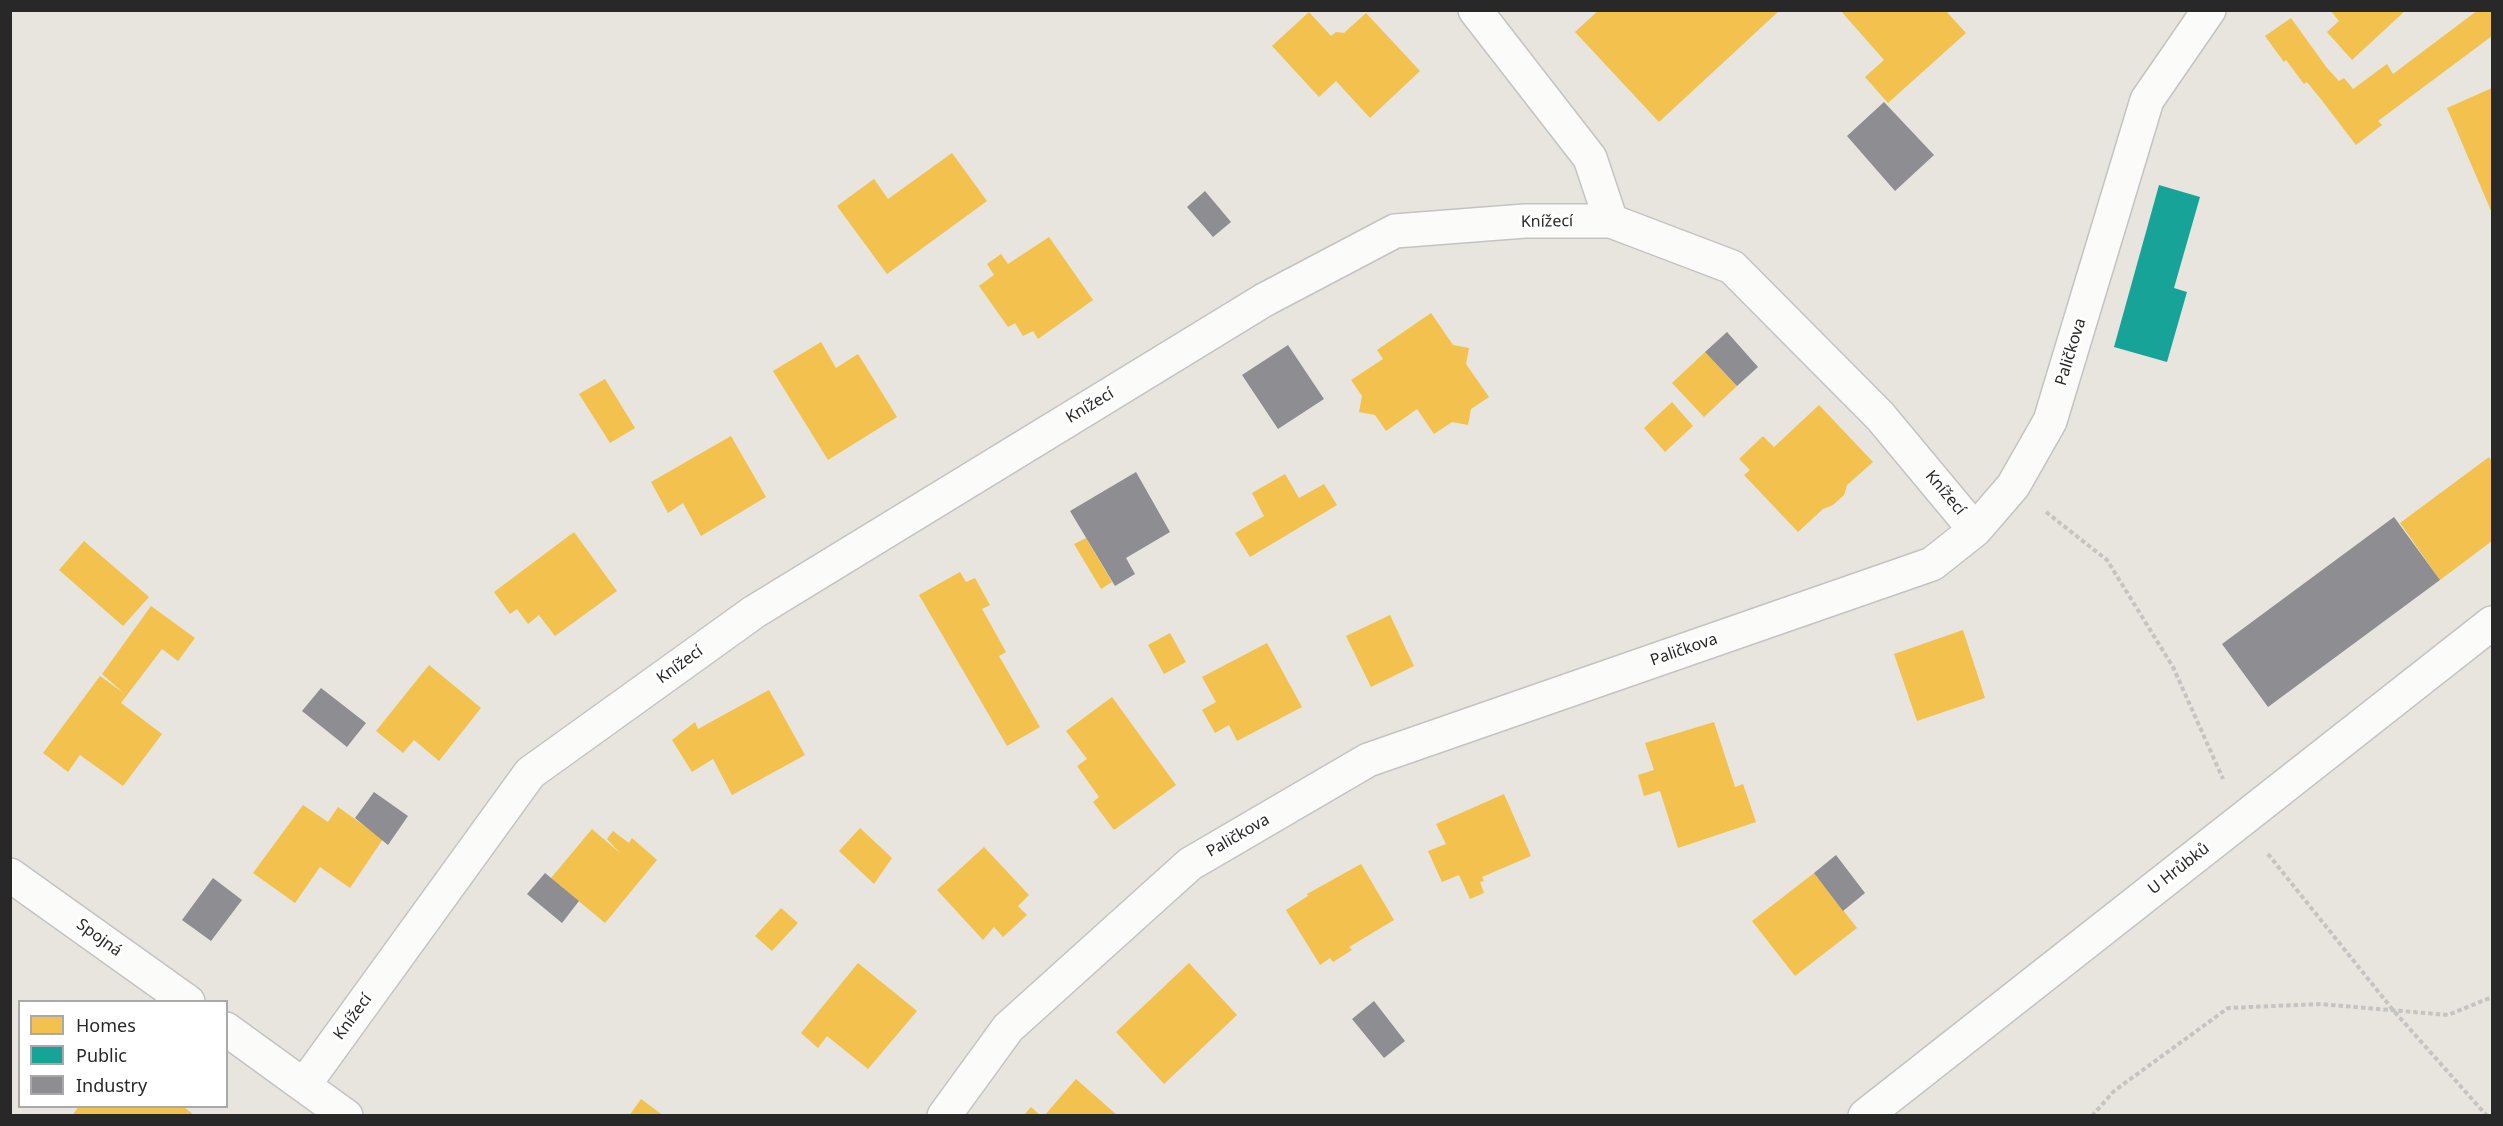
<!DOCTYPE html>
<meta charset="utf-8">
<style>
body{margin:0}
#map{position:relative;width:2503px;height:1126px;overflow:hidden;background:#e7e5dd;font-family:"Noto Sans",sans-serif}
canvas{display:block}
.frame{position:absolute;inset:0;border:12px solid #282828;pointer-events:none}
.legend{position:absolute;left:18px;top:1000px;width:210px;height:108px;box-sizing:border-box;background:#fff;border:2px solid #a9a9a9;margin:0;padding:8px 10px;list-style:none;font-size:18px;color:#282828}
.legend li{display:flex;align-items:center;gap:12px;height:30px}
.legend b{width:30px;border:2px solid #a9a9a9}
</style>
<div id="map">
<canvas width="2503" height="1126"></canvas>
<div class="frame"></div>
<ul class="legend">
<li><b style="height:16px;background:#f2c14e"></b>Homes</li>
<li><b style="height:16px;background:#17a398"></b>Public</li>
<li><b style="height:16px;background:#8d8d92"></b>Industry</li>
</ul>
</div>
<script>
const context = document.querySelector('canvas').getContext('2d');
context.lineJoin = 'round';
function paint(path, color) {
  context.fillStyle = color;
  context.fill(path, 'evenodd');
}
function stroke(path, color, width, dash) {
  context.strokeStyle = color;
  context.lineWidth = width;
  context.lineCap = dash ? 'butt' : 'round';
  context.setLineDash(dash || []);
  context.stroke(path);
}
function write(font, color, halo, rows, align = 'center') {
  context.font = font + ' "Noto Sans",sans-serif';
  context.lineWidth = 6;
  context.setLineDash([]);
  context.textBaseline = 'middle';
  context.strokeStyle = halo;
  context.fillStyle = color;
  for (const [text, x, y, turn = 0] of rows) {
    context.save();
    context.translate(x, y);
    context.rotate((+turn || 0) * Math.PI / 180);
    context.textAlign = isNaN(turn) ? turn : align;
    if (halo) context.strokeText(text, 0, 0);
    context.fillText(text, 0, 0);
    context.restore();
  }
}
paint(new Path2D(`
 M1599,10H1780L1659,122L1575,32Z
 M1840,10H1945L1966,33L1888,103L1865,77L1884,60Z
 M2330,10H2406L2352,60L2327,32L2339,21Z
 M2478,10H2489L2492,14V36L2378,121L2382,125L2356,145L2320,98L2307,82L2304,84L2286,60L2284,62L2265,36L2291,18L2327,68L2339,81L2344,78L2353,89L2387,64L2393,74Z
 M1309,12L1331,36L1336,32L1344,33L1366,13L1420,71L1370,118L1336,81L1319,97L1272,46Z
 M2492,88V213L2447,108Z
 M952,153L987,201L887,274L837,206L874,179L888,199Z
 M1049,237L1093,300L1038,339L1033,331L1023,336L1015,323L1024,318L1008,327L979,286L994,275L987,264L1001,254L1008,264Z
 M1431,313L1453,345L1469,348L1466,364L1489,397L1471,409L1468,425L1452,422L1434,434L1417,409L1386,431L1375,415L1359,412L1362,396L1351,380L1383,359L1377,350Z
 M821,342L836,368L858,354L897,417L828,460L773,371Z
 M1705,352L1737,386L1704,417L1672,383Z
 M605,379L635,428L610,443L579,394Z
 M1672,402L1693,426L1665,452L1644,428Z
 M1819,405L1873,462L1847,485L1844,495L1833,505L1823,509L1798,532L1744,475L1750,470L1739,459L1763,436L1774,447Z
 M731,436L766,497L701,536L683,503L668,513L651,482Z
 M2489,457L2492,462V541L2440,580L2400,523Z
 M1285,474L1299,498L1324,484L1337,505L1250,557L1235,533L1264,516L1252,493Z
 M574,532L617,591L555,636L539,615L528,624L517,609L510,614L494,592Z
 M1086,538L1112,582L1101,589L1074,544Z
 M84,541L149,597L123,626L59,570Z
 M960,572L966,582L975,578L990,605L982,609L1006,652L999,656L1040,727L1007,746L919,595Z
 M151,606L195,638L178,661L162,649L121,703L162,734L123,786L80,755L68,772L43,753L100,676L125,694L102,674Z
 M1390,615L1414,666L1371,687L1346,636Z
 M1963,630L1985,698L1917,721L1894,654Z
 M1170,633L1186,662L1164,674L1148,645Z
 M1267,643L1302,707L1237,741L1229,725L1215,733L1202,710L1216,702L1202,677Z
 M429,665L481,708L439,761L414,740L403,753L376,731Z
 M769,690L805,755L732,795L713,759L692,772L672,740L695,722L698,729Z
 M1112,697L1176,785L1114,830L1093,802L1099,797L1077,766L1087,759L1066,731Z
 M1714,722L1735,787L1743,784L1756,822L1678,848L1660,791L1644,796L1638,775L1654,770L1645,743Z
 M1504,794L1531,856L1482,877L1484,881L1480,882L1484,893L1470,899L1459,875L1442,882L1428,851L1446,844L1436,824Z
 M303,805L328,822L338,807L383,839L350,888L320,867L295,903L253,873Z
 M860,828L892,858L874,884L839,851Z
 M592,829L620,853L607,839L613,831L629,843L632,838L657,860L605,923L551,878Z
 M984,847L1029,895L1018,906L1027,915L1003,937L994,927L983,940L937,890Z
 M1361,864L1394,920L1349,947L1352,950L1333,962L1330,958L1320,965L1286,910L1308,896L1307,894Z
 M1814,873L1857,928L1795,976L1752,921Z
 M781,908L798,923L772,951L755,936Z
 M858,963L917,1011L868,1069L827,1036L818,1048L801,1033Z
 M1189,963L1237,1015L1164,1084L1116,1032Z
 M1076,1079L1118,1116H1044Z
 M641,1099L664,1116H629Z
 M79,1106H183L195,1116H72Z
 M1031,1107L1041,1116H1023Z`), '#f2c14e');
paint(new Path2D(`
 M2159,185L2200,197L2174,288L2187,292L2167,362L2114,347Z`), '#17a398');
paint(new Path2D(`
 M1884,102L1934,155L1895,191L1847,136Z
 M1205,191L1231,222L1213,237L1187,207Z
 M1727,332L1758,367L1737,386L1705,352Z
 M1288,345L1324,399L1278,429L1242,375Z
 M1136,472L1170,532L1126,558L1135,574L1115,586L1070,511Z
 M2394,517L2440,580L2268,707L2222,644Z
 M321,688L366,723L347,747L302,711Z
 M374,792L408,816L388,845L355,818Z
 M1836,855L1865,893L1843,911L1814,873Z
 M545,873L579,901L562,923L527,894Z
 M213,878L242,900L211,941L182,920Z
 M1374,1001L1405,1041L1384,1058L1352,1019Z`), '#8d8d92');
const minor = new Path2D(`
 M1475,10L1590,158L1611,221
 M10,875L188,1002
 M226,1029L346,1116
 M304,1085L530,773L754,612L1264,300L1395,231L1525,221H1611L1732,267L1880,416L1975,530
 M944,1116L1008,1028L1190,864L1368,760L1932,564L1975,530L2013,486L2050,421L2147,100L2209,10
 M1865,1116L2492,623`);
stroke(minor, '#c4c3c3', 36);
stroke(new Path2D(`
 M2046,512L2107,560L2173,667L2223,779
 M2268,854L2393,1010L2487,1116
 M2092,1116L2114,1091L2228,1008L2320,1004L2448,1015L2492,997`), '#c5c4c3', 4, [4.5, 3]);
stroke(minor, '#fbfbfa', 33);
write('16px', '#282828', '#fff', [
 ["Knížecí",1547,222,-1],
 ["Paličkova",2071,352,-73],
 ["Knížecí",1090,406,-31],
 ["Knížecí",1945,493,50],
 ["Paličkova",1684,650,-19],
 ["Knížecí",680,665,-36],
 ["Paličkova",1238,836,-30],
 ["U Hrůbků",2179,869,-38],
 ["Spojná",99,938,36],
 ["Knížecí",353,1017,-54]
]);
</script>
